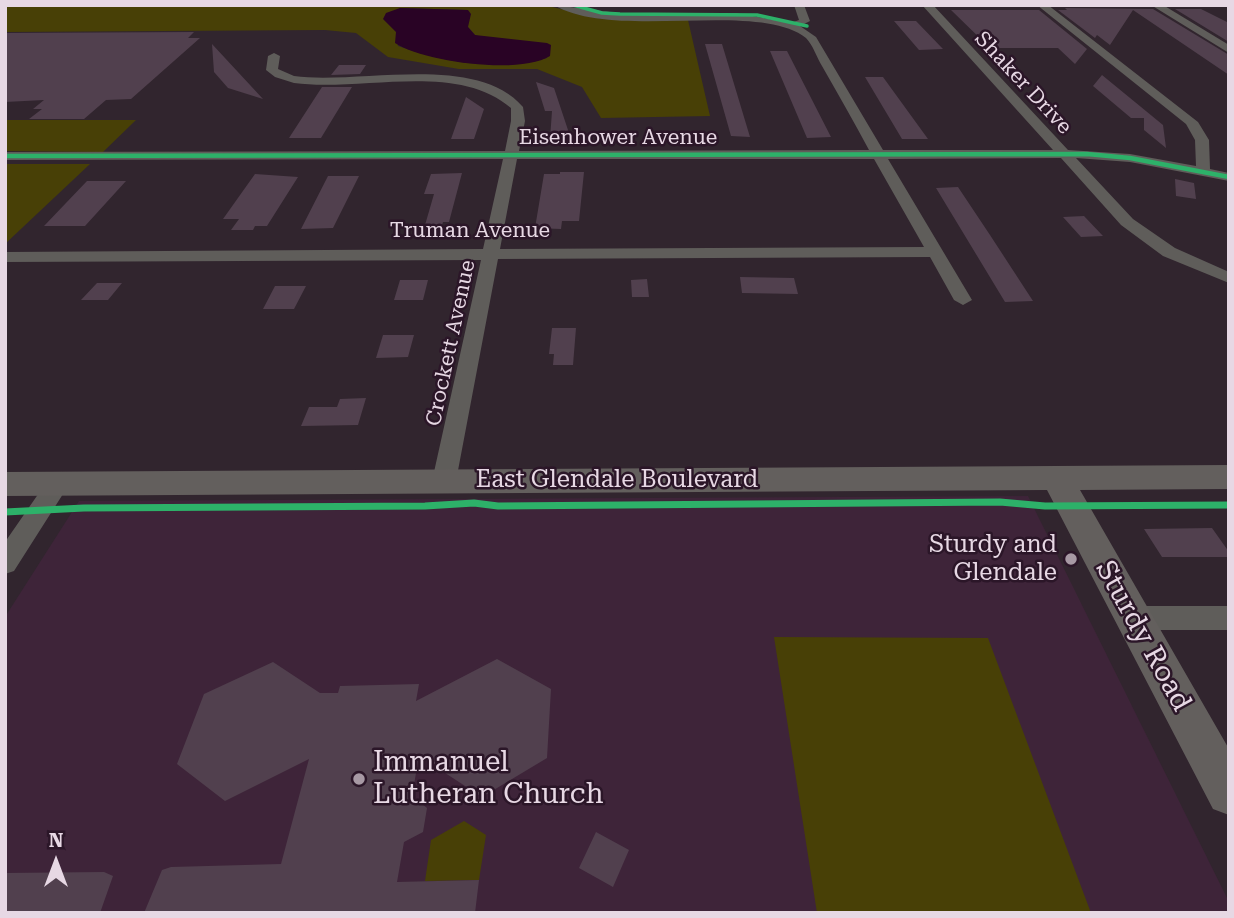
<!DOCTYPE html>
<style>
body{margin:0}
#map{position:relative;width:1234px;height:918px;overflow:hidden;background:#31252e;font-family:"Roboto Serif",serif}
canvas{display:block}
.frame{position:absolute;inset:0;border:7px solid #e7d8e4;pointer-events:none}
.north{position:absolute;left:21px;top:827px;width:70px;height:70px;-webkit-text-stroke:5px #2b1628;paint-order:stroke;rotate:0deg;font-size:19px;font-weight:700;line-height:28px;text-align:center;color:#e7d8e4}
.north::after{content:'';display:block;margin:auto;width:24px;height:32px;background:#e7d8e4;clip-path:polygon(50% 0,100% 100%,50% 72%,0 100%)}
</style>
<div id="map">
<canvas width="1234" height="918"></canvas>
<div class="frame"></div>
<div class="north">N</div>
</div>
<script>
const context = document.querySelector('canvas').getContext('2d');
context.lineJoin = 'round';
function paint(path, color) {
  context.fillStyle = color;
  context.fill(path, 'evenodd');
}
function stroke(path, color, width, dash) {
  context.strokeStyle = color;
  context.lineWidth = width;
  context.lineCap = dash ? 'butt' : 'round';
  context.setLineDash(dash || []);
  context.stroke(path);
}
function write(font, color, halo, rows, align = 'center') {
  context.font = font + ' "Roboto Serif",serif';
  context.lineWidth = 5;
  context.setLineDash([]);
  context.textBaseline = 'middle';
  context.strokeStyle = halo;
  context.fillStyle = color;
  for (const [text, x, y, turn = 0] of rows) {
    context.save();
    context.translate(x, y);
    context.rotate((+turn || 0) * Math.PI / 180);
    context.textAlign = isNaN(turn) ? turn : align;
    if (halo) context.strokeText(text, 0, 0);
    context.fillText(text, 0, 0);
    context.restore();
  }
}
paint(new Path2D(`
 M1028,496L1229,902V913H5V617L79,501Z`), '#3e2439');
paint(new Path2D(`
 M5,5H544L602,19L688,20L710,116L601,118L582,87L537,69H459L388,57L356,33L325,30L5,32ZM400,8L468,10V27L475,35L547,58C496,71 447,63 398,46L396,32Z
 M5,120H136L103,152L5,151Z
 M5,164H90L5,244Z
 M774,637L988,638L1091,913H817Z
 M464,821L486,835L479,880L425,881L431,840Z`), '#484006');
paint(new Path2D(`
 M400,8L468,10L471,14L468,27L475,35L547,43L551,45L550,56C520,75 424,62 395,43L396,32L383,19L386,13Z`), '#290325');
paint(new Path2D(`
 M1065,8L1153,9L1229,55V75L1133,10L1110,45L1097,35L1095,38L1058,10H1067Z
 M1175,9H1201L1229,23V42Z
 M951,10H1039L1087,49L1075,64L1058,48H990Z
 M894,21H916L943,49L919,50Z
 M194,32L188,38H200L131,99L106,100L84,119H29L42,109H33L44,100L5,102V33Z
 M212,44L263,99L228,88L214,72Z
 M705,44H722L750,137L731,136Z
 M770,51H787L831,137L807,138Z
 M339,65H366L360,74L331,75Z
 M1102,75L1163,125L1166,148L1144,130V118H1131L1093,86Z
 M865,77H883L928,139H902Z
 M536,82L554,88L571,139H550L552,111H545Z
 M322,87H352L321,138H289Z
 M466,97L484,109L474,139H451Z
 M560,172H584L579,221H562L561,229L535,228L544,174H560Z
 M462,173L449,222H443L440,231L423,232L434,194H424L431,174Z
 M255,174L298,177L267,226H255L253,230H231L239,219H223Z
 M328,176H359L333,228L301,229Z
 M1175,179L1194,183L1196,199L1176,196Z
 M87,181H126L85,226H44Z
 M958,187L990,235L1033,301L1005,302L936,188Z
 M1084,216L1103,236L1081,237L1063,217Z
 M740,277L794,278L798,294L742,293Z
 M647,279L649,297H632L631,280Z
 M400,280H428L423,300H394Z
 M97,283H122L108,300H81Z
 M275,286H306L294,309H263Z
 M552,328H576L573,365H553L554,354H549Z
 M383,335H414L408,357L376,358Z
 M366,398L358,425L301,426L309,407H337L340,399Z
 M1212,528L1229,552V557H1162L1144,529Z
 M497,659L551,689L547,758L482,797L419,756L412,796L427,808L423,832L404,842L397,882L479,880L475,913H144L162,870L171,867L281,864L309,759L225,801L177,764L204,694L273,662L320,693H338L340,686L419,684L416,701Z
 M596,832L629,850L613,887L579,868Z
 M104,872L113,876L100,913H5V873Z`), '#51404e');
paint(new Path2D(`
 M554,5L618,13H736L791,23L799,20L794,5H804L810,21L800,26L816,37L883,150H1053L922,5H933L1068,150L1130,154L1196,166L1195,140L1186,124L1037,5H1048L1198,122L1209,140L1210,169L1229,173V181L1130,162L1076,158L1133,219L1175,248L1229,272V283L1163,256L1121,225L1061,158L888,159L972,300L963,305L954,300L930,257L498,259L456,481L452,487L444,490L436,487L432,481L481,260L5,262V252L483,249L503,159L5,160V152L505,151L511,121V108C457,61 361,92 294,83L275,77L266,70L268,56L274,53L280,56L278,69L294,76C359,85 476,52 523,107L525,121L519,151L869,150C854,122 838,94 822,66C817,58 813,45 806,38C757,0 614,41 554,5ZM517,159H874L924,247L500,249Z
 M1151,5H1163L1229,45V53Z
 M58,474L66,477L70,483L14,571L5,574V542L50,477Z
 M1133,606H1229V630H1133L1123,627L1119,618L1123,609Z`), '#5f5d5a');
paint(new Path2D(`
 M1229,465V489L1080,490L1229,749V815L1213,809L1047,490L5,496V472Z`), '#635f5d');
stroke(new Path2D(`
 M573,5L602,13L620,14L757,15L807,26`), '#2db169', 3.5);
stroke(new Path2D(`
 M5,156L1087,154L1130,158L1229,177`), '#2db169', 4.5);
stroke(new Path2D(`
 M5,512L84,508L425,506L474,503L498,506L1000,502L1045,506L1229,505`), '#2db169', 7);
for (const [x, y, r, color] of [
 [1071,559,7,"#a799a4"],
 [359,779,7,"#a799a4"]
]) {
  const dot = new Path2D();
  dot.arc(x, y, r, 0, 2 * Math.PI);
  context.fillStyle = color;
  context.fill(dot);
  stroke(dot, '#2b1628', 2.5);
}
write('21px', '#e7d8e4', '#2b1628', [
 ["Shaker Drive",1023,83,47],
 ["Eisenhower Avenue",618,138],
 ["Truman Avenue",470,231],
 ["Crockett Avenue",451,343,-78]
]);
write('24px', '#e7d8e4', '#2b1628', [
 ["East Glendale Boulevard",617,480]
]);
write('24px', '#e7d8e4', '#2b1628', [
 ["Sturdy and",1057,545],
 ["Glendale",1057,573]
], 'right');
write('28px', '#e7d8e4', '#2b1628', [
 ["Sturdy Road",1143,636,61]
]);
write('28px', '#e7d8e4', '#2b1628', [
 ["Immanuel",373,763],
 ["Lutheran Church",373,795]
], 'left');
</script>
